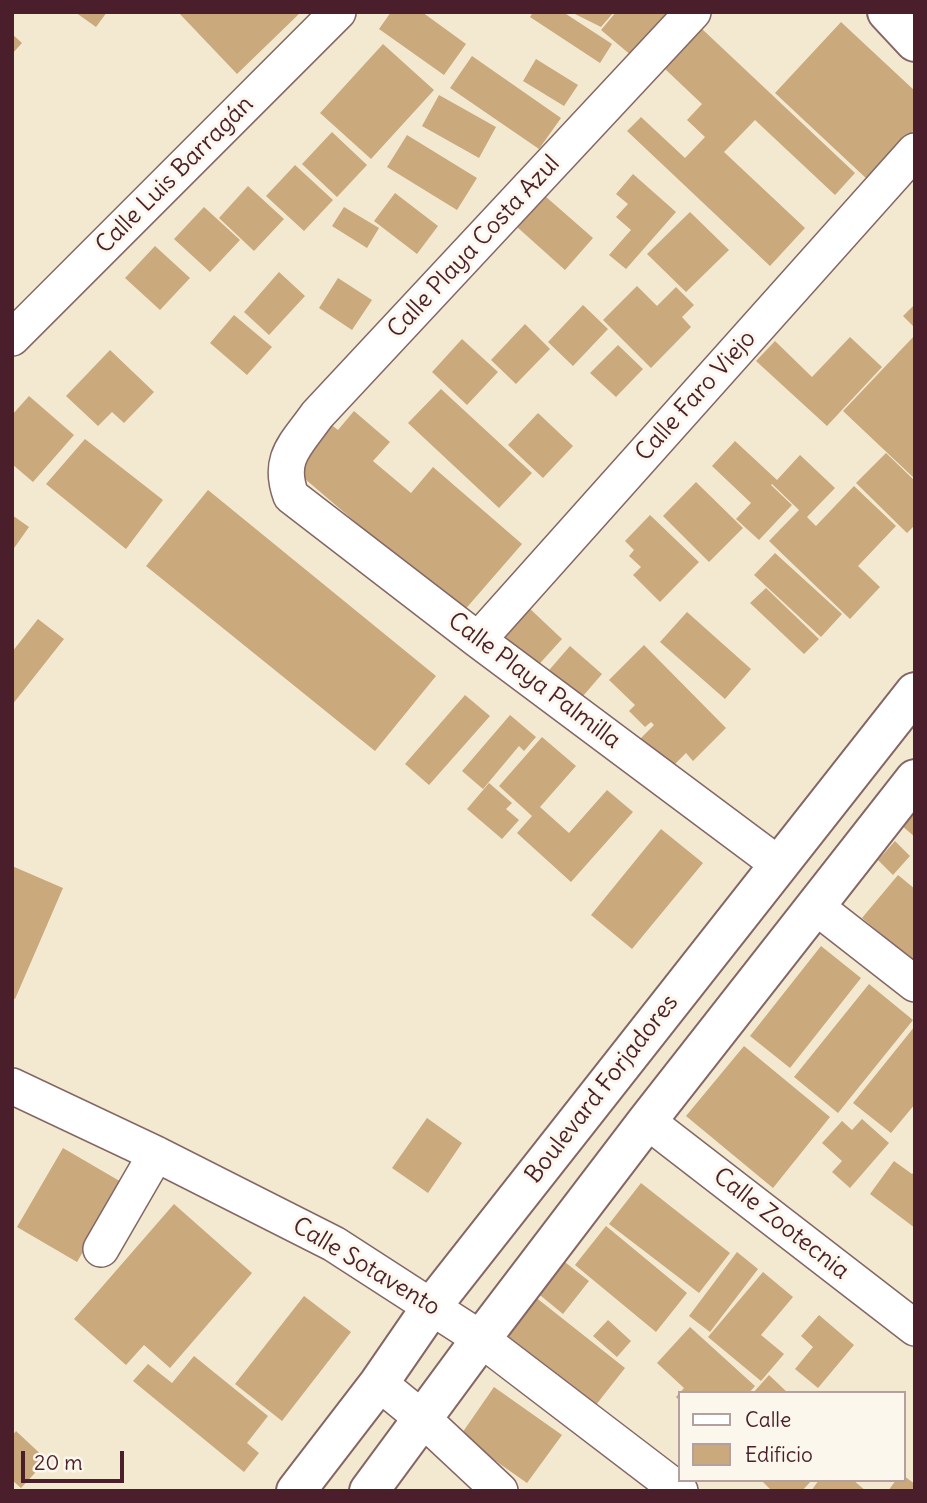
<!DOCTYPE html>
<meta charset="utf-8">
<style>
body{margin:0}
#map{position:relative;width:927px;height:1503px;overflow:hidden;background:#f2e9d0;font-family:Delius,sans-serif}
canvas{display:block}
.frame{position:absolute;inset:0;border:14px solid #4a1f2b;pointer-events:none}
.legend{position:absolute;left:678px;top:1391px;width:228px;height:91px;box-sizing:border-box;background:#fbf7ec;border:2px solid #b4a19f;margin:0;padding:9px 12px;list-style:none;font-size:21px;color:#4a1f2b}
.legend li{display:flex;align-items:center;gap:14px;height:35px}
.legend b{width:35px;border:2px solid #b4a19f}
.scale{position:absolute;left:21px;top:1451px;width:103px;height:32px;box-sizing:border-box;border:4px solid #4a1f2b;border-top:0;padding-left:9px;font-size:21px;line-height:24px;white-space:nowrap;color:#4a1f2b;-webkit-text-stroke:5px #fbf7ec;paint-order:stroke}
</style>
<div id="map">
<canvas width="927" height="1503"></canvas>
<div class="frame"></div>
<ul class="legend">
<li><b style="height:9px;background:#fff"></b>Calle</li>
<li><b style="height:19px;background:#caa97d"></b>Edificio</li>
</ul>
<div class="scale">20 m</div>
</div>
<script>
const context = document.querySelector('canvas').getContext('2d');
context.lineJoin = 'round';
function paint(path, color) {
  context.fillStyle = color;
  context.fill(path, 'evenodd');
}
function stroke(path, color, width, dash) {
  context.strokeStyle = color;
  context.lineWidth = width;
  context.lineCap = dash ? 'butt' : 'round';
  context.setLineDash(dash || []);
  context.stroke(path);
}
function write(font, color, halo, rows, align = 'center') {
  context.font = font + ' Delius,sans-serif';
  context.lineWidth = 6;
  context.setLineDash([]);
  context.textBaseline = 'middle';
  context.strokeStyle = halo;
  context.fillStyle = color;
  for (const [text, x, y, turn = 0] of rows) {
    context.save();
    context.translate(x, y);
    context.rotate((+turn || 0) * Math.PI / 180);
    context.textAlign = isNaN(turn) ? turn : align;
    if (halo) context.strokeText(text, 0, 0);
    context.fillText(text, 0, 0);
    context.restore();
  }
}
paint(new Path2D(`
 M75,12H107L96,27Z
 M178,12H301L237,74Z
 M391,12H422L466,44L444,75L379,29Z
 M533,12H563L612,44L600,63L530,17Z
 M571,12H614L601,27Z
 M616,12H668L632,56L601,30Z
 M841,22L915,91V129L868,180L775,93Z
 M701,28L855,173L835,195L755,120L724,152L805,228L770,266L627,131L641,117L685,158L705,137L687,120L702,104L664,68Z
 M12,34L22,43L12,54Z
 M383,44L434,90L371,159L320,113Z
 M472,56L561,118L539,149L450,88Z
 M536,59L578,85L564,106L523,81Z
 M439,95L496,127L479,158L422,126Z
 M332,132L367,165L337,197L302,164Z
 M407,135L477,178L457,210L387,167Z
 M295,165L333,200L304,231L266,196Z
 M633,174L676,212L626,269L609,255L631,230L616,217L628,204L616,194Z
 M248,186L284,219L254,251L219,218Z
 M395,193L438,226L417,254L374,221Z
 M545,196L593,238L565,270L517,227Z
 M204,207L240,240L210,272L174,239Z
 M344,207L379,228L367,248L332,226Z
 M690,212L729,250L686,292L647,254Z
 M155,246L190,278L160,310L125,278Z
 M279,272L305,296L269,335L244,312Z
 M338,278L372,300L352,330L319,308Z
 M637,286L657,306L676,287L694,305L682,317L691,327L651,368L603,320Z
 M915,304V328L903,316Z
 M583,305L608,329L573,366L548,342Z
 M234,315L272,347L247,375L210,343Z
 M525,324L550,349L516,384L491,360Z
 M915,335V479L843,411Z
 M850,337L882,367L827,426L756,361L775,341L812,377Z
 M462,339L498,372L467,405L432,372Z
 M618,345L643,369L616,397L590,373Z
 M110,350L154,392L124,423L112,412L98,426L66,396Z
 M441,389L532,473L499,508L408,423Z
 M29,396L74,435L33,482L12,464V415Z
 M354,411L390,442L373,461L411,493L433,467L522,544L462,613L291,467L329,423L338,430Z
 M538,413L573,446L543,478L508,445Z
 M85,439L163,500L126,549L46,484Z
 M735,441L777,480L800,455L835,488L807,517L816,526L854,486L896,526L858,566L880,587L850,619L769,541L799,510L772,484L771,485L792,505L759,540L736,519L751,503L712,466Z
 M886,453L915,481V525L907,533L856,483Z
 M696,482L743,528L709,562L663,516Z
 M208,490L436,676L375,751L146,566Z
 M12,515L29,527L12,551Z
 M650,515L699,562L660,602L633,575L641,567L629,556L634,550L625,541Z
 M775,553L842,614L821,637L754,575Z
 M766,588L819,639L804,654L750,603Z
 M527,606L562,639L532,672L497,639Z
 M687,612L751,669L725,699L660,642Z
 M38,619L64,639L12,705V652Z
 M644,645L726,728L693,761L686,753L669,770L639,740L654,725L651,722L645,727L629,711L635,705L609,680Z
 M570,646L602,674L577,703L544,676Z
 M465,695L490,716L429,785L405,764Z
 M510,715L536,737L524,751L519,746L483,789L462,771Z
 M542,737L576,766L540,807L569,833L607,790L633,812L571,882L517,833L532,816L499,786Z
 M489,783L512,803L506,809L519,820L502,839L467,809Z
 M915,809V837L901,825Z
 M661,829L703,863L632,949L591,915Z
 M895,841L910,856L893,875L878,860Z
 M12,866L63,888L15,999L12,998Z
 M898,875L915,889V962L862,918Z
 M821,946L861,978L790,1068L750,1036Z
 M869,984L913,1020L838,1113L794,1077Z
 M915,1026V1104L891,1133L853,1103Z
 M744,1046L830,1117L773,1188L686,1116Z
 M427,1118L462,1143L428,1193L392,1168Z
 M862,1119L889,1143L850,1188L832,1172L842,1161L822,1143L842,1121L852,1130Z
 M63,1148L123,1183L77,1262L17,1227Z
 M894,1161L912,1174L915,1171V1228L870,1194Z
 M641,1183L730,1253L699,1293L609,1224Z
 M174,1204L252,1273L170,1368L144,1345L126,1365L74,1319Z
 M606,1226L687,1293L656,1332L575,1265Z
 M737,1252L758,1269L710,1332L689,1316Z
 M561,1259L589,1281L563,1314L535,1291Z
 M763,1272L793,1297L761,1335L784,1354L761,1381L708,1337Z
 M304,1296L351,1332L282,1421L235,1384Z
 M534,1296L625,1368L588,1415L497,1343Z
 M819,1315L854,1345L818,1388L795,1369L813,1347L801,1336Z
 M608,1320L631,1341L617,1357L593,1336Z
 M690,1327L755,1386L749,1393H680V1401L676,1397L684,1388L657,1363Z
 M194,1356L268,1416L247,1443L259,1453L244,1472L133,1381L148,1364L172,1383Z
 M769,1375L788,1393H753Z
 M494,1387L562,1435L527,1483L460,1436Z
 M16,1431L47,1460L21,1488L12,1480V1436Z
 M904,1476L915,1484V1491H888L896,1480H904Z
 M761,1480H812L802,1491H772Z
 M819,1480H853L866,1491H811Z`), '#caa97d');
const street = new Path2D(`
 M693,12L317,415C296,445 277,458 291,496L478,640L778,864
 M12,338L338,12
 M478,640L915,151
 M815,906L915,984
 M12,1086L156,1154L334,1244L481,1339L680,1491
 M647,1121L915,1328
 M101,1249L156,1154
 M379,1383L423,1419L500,1491`);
const secondary = new Path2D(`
 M887,12L915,42
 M296,1491L379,1383L432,1306L915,692
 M369,1491L481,1339L647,1121L915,779`);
stroke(street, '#856665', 38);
stroke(secondary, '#856665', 42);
stroke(street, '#fff', 35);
stroke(secondary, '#fff', 38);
write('24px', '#4a1f2b', '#fbf7ec', [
 ["Calle Luis Barragán",175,175,-45],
 ["Calle Playa Costa Azul",474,247,-47],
 ["Calle Faro Viejo",696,396,-48],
 ["Calle Playa Palmilla",534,681,37],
 ["Boulevard Forjadores",602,1089,-52],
 ["Calle Zootecnia",781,1224,38],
 ["Calle Sotavento",366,1267,31]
]);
</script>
